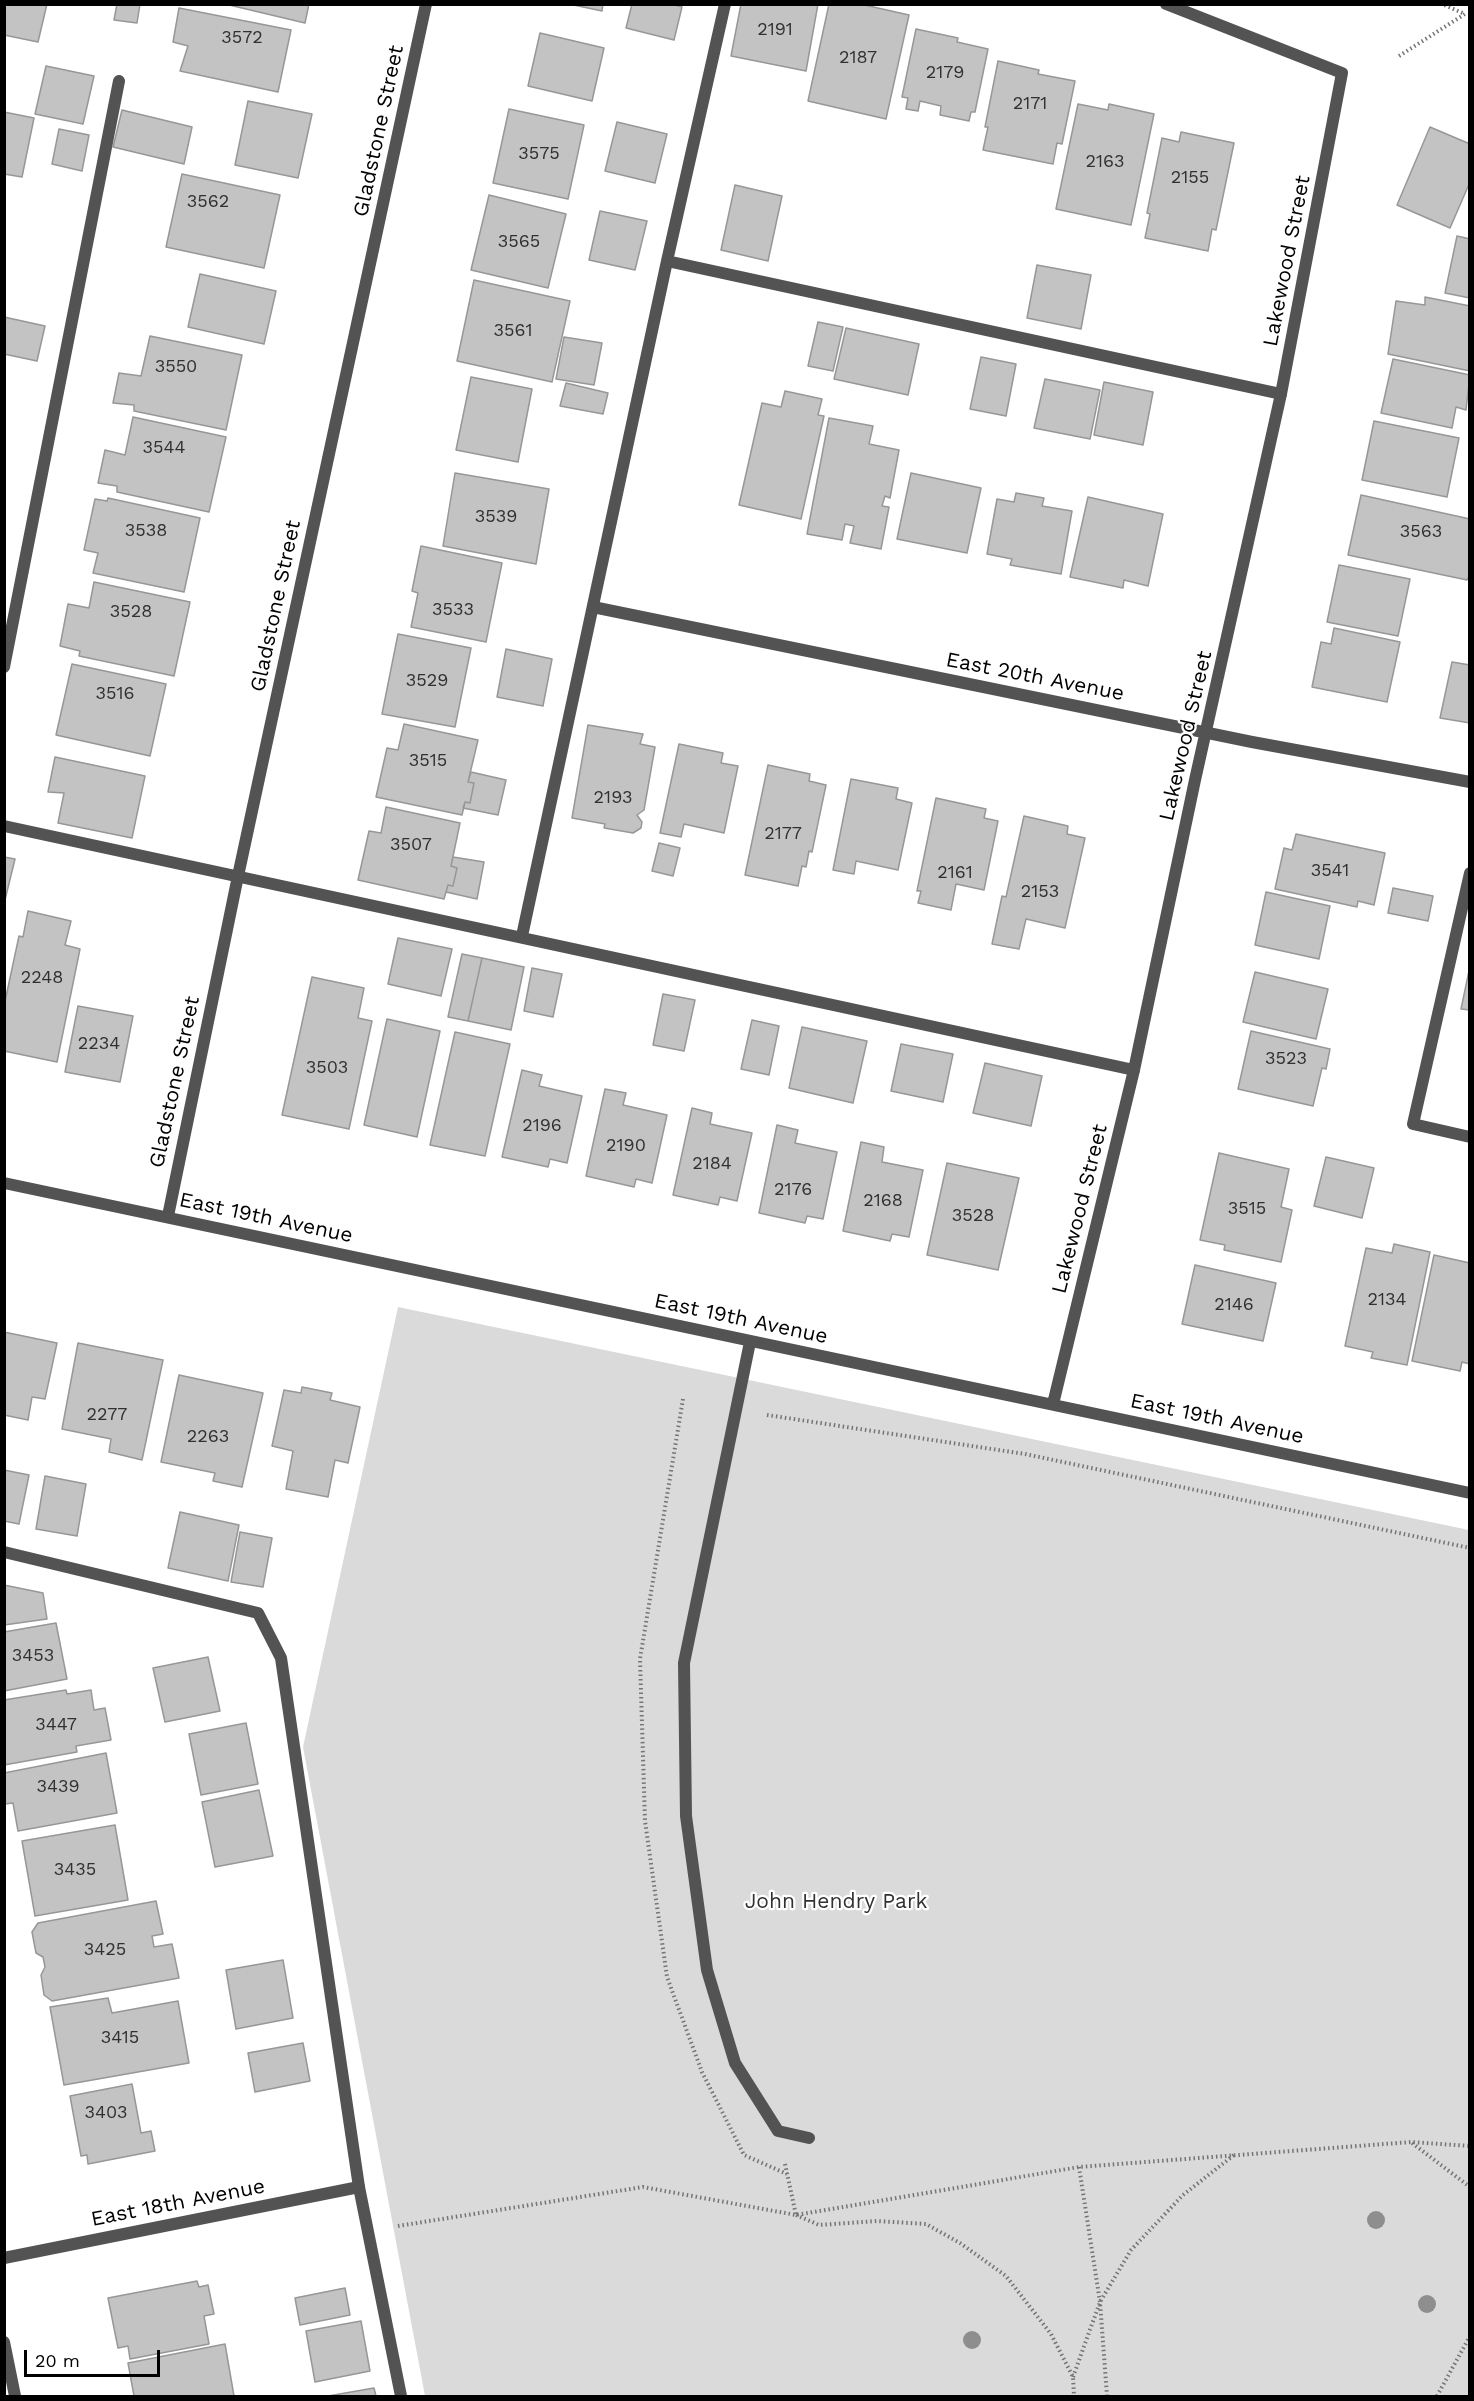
<!DOCTYPE html>
<style>
body{margin:0}
#map{position:relative;width:1474px;height:2401px;overflow:hidden;background:#fff;font-family:"Work Sans",sans-serif}
canvas{display:block}
.frame{position:absolute;inset:0;border:6px solid #000;pointer-events:none}
.scale{position:absolute;left:24px;top:2350px;width:136px;height:27px;box-sizing:border-box;border:3px solid #000;border-top:0;padding-left:8px;font-size:18px;line-height:21px;white-space:nowrap;color:#000;-webkit-text-stroke:4px #fff;paint-order:stroke}
</style>
<div id="map">
<canvas width="1474" height="2401"></canvas>
<div class="frame"></div>
<div class="scale">20 m</div>
</div>
<script>
const context = document.querySelector('canvas').getContext('2d');
context.lineJoin = 'round';
function paint(path, color) {
  context.fillStyle = color;
  context.fill(path, 'evenodd');
}
function stroke(path, color, width, dash) {
  context.strokeStyle = color;
  context.lineWidth = width;
  context.lineCap = dash ? 'butt' : 'round';
  context.setLineDash(dash || []);
  context.stroke(path);
}
function write(font, color, halo, rows, align = 'center') {
  context.font = font + ' "Work Sans",sans-serif';
  context.lineWidth = 4.5;
  context.setLineDash([]);
  context.textBaseline = 'middle';
  context.strokeStyle = halo;
  context.fillStyle = color;
  for (const [text, x, y, turn = 0] of rows) {
    context.save();
    context.translate(x, y);
    context.rotate((+turn || 0) * Math.PI / 180);
    context.textAlign = isNaN(turn) ? turn : align;
    if (halo) context.strokeText(text, 0, 0);
    context.fillText(text, 0, 0);
    context.restore();
  }
}
paint(new Path2D(`
 M398,1307L1469,1530V2396H425L303,1747Z`), '#dadada');
const building = new Path2D(`
 M4,4H47L38,42L4,35Z
 M117,4H140L137,23L114,20Z
 M225,4H309L305,23Z
 M569,4H603L602,11Z
 M632,4H672L682,7L674,40L626,28Z
 M741,4H818L806,71L731,56Z
 M829,4H860L909,15L886,119L808,101Z
 M179,8L291,30L278,92L180,71L188,46L173,42Z
 M916,29L958,38L957,42L988,49L975,112H971L969,121L940,115L941,106L920,101L918,111L906,109L908,98L902,97Z
 M540,33L604,48L592,101L528,86Z
 M998,61L1039,70L1038,74L1075,81L1062,144L1057,143L1053,164L983,150L988,127H985Z
 M46,66L94,76L83,124L35,114Z
 M248,101L312,114L298,178L235,165Z
 M1078,104L1108,110L1109,104L1154,114L1131,225L1056,209Z
 M509,109L584,125L568,199L493,183Z
 M122,110L192,127L184,164L113,147Z
 M4,112L34,118L22,177L4,174Z
 M617,122L667,134L655,183L605,171Z
 M1430,127L1470,144V182L1450,228L1397,205Z
 M59,129L89,135L82,171L52,164Z
 M1181,132L1234,143L1216,230L1212,229L1208,251L1145,238L1150,214L1147,213L1162,138L1179,142Z
 M182,174L280,195L264,268L166,247Z
 M735,185L782,196L768,261L721,250Z
 M489,195L566,214L548,288L471,270Z
 M600,211L647,221L635,270L589,260Z
 M1457,236L1470,239V298L1445,293Z
 M1037,265L1091,275L1081,329L1027,318Z
 M200,274L276,291L264,344L188,327Z
 M474,280L570,301L552,382L457,361Z
 M1425,297L1470,306V371L1388,354L1396,301L1425,305Z
 M4,317L45,326L37,361L4,354Z
 M818,322L843,327L833,371L808,366Z
 M846,328L919,344L908,395L834,379Z
 M150,336L242,355L226,430L134,411V405L113,403L119,373L141,376Z
 M564,337L602,343L594,385L556,379Z
 M981,357L1016,364L1006,416L970,409Z
 M1393,359L1470,375L1466,410L1456,407L1452,428L1381,413Z
 M471,377L532,389L518,462L456,450Z
 M1045,379L1100,390L1090,439L1034,428Z
 M1104,382L1153,392L1143,445L1094,435Z
 M566,383L608,393L603,414L560,406Z
 M785,391L822,399L818,415L824,416L801,519L739,505L762,403L781,407Z
 M133,417L226,437L209,512L117,492V486L98,483L105,450L125,455Z
 M829,418L873,426L869,444L899,450L890,498L885,496L882,506L889,507L881,549L850,543L854,526L845,524L842,540L807,534Z
 M1374,421L1459,438L1447,497L1362,480Z
 M455,473L549,489L536,564L443,546Z
 M911,473L981,488L967,553L897,539Z
 M1016,493L1044,498L1042,506L1072,511L1061,574L1010,565L1012,559L987,554L997,499L1014,502Z
 M1361,495L1470,519V574L1467,580L1348,555Z
 M1088,497L1163,514L1148,586L1124,580L1123,588L1070,577Z
 M108,498L200,518L184,592L93,573L98,553L84,550L95,499L107,501Z
 M421,546L502,563L486,642L411,627L418,593L412,591Z
 M1339,565L1410,579L1398,636L1327,622Z
 M94,582L190,602L174,676L79,656L80,651L60,646L68,604L89,608Z
 M1334,628L1400,642L1387,702L1312,687L1321,642L1331,644Z
 M398,634L471,648L455,727L382,714Z
 M506,649L552,659L543,706L497,697Z
 M1452,662L1470,665V723L1440,718Z
 M72,664L166,684L150,756L56,735Z
 M404,724L478,740L468,782L474,783L470,803L465,802L462,815L376,797L387,748L398,750Z
 M588,725L643,734L640,744L655,747L644,810L637,815L642,822L641,828L633,833L604,828L605,824L572,818Z
 M679,744L723,753L721,763L738,766L724,833L684,824L681,837L660,833Z
 M55,757L145,776L132,838L58,823L64,793L48,792Z
 M768,765L810,774L809,781L826,785L812,852L809,851L806,867L802,866L798,886L745,875Z
 M471,772L506,780L498,815L463,808L465,802L470,803L474,783L468,782Z
 M851,779L898,788L896,799L912,803L898,870L856,861L854,874L833,870Z
 M936,798L986,809L984,818L998,821L984,890L956,884L951,910L918,903L921,891H917Z
 M386,807L460,823L451,866L457,868L453,886L448,885L444,899L358,880L369,831L381,833Z
 M1024,816L1068,826L1067,834L1085,838L1065,928L1026,919L1019,949L992,944L1002,896L1006,897Z
 M1296,834L1385,853L1374,905L1358,901L1357,907L1275,889L1284,848L1292,850Z
 M659,843L680,848L673,876L652,871Z
 M4,857L15,859L4,904Z
 M453,857L484,862L477,899L446,892L448,885L453,886L457,868L451,866Z
 M1393,888L1433,896L1428,921L1388,913Z
 M1266,892L1330,906L1319,959L1255,945Z
 M28,911L71,921L65,945L80,949L57,1062L4,1051V1006L19,936L23,937Z
 M398,938L452,949L441,996L388,984Z
 M462,954L482,958L468,1021L448,1017Z
 M482,958L524,967L511,1030L468,1021Z
 M1470,966V1010L1461,1009Z
 M532,968L562,974L553,1017L524,1011Z
 M1255,972L1328,989L1316,1039L1243,1022Z
 M312,977L364,988L358,1018L372,1021L349,1129L282,1115Z
 M663,994L695,1000L684,1051L653,1045Z
 M78,1006L133,1016L120,1082L65,1072Z
 M387,1019L440,1031L417,1137L364,1125Z
 M752,1020L779,1026L769,1075L741,1069Z
 M802,1027L867,1041L853,1103L789,1088Z
 M1251,1031L1330,1049L1326,1069L1322,1068L1313,1106L1238,1089Z
 M455,1032L510,1044L485,1156L430,1145Z
 M901,1044L953,1054L943,1102L891,1091Z
 M985,1063L1042,1076L1031,1126L973,1113Z
 M522,1070L542,1075L539,1086L582,1096L567,1163L550,1159L548,1167L502,1157Z
 M605,1089L626,1093L623,1105L667,1115L652,1183L636,1179L634,1187L586,1176Z
 M692,1108L712,1113L710,1124L752,1133L737,1201L720,1197L718,1205L673,1195Z
 M777,1125L798,1130L795,1143L837,1152L823,1219L807,1216L805,1223L759,1213Z
 M861,1142L884,1147L882,1162L923,1170L909,1237L892,1234L890,1241L843,1231Z
 M1219,1153L1289,1169L1281,1207L1292,1210L1281,1262L1224,1250L1225,1245L1200,1240Z
 M1326,1157L1374,1168L1362,1218L1314,1206Z
 M947,1163L1019,1178L998,1270L927,1255Z
 M1394,1244L1430,1252L1407,1365L1371,1358L1373,1352L1345,1346L1366,1248L1392,1253Z
 M1434,1255L1470,1263V1364L1462,1362L1460,1371L1412,1361Z
 M1195,1265L1276,1283L1263,1341L1182,1324Z
 M4,1332L57,1343L45,1399L32,1397L28,1420L4,1415Z
 M78,1343L163,1360L142,1460L109,1452L111,1439L62,1429Z
 M179,1375L263,1393L242,1487L213,1481L215,1473L161,1462Z
 M302,1387L332,1393L330,1400L360,1407L348,1463L335,1460L328,1497L286,1489L293,1451L272,1446L284,1390L301,1393Z
 M4,1470L29,1475L19,1524L4,1521Z
 M45,1476L86,1484L77,1536L36,1529Z
 M180,1512L239,1525L228,1581L168,1568Z
 M240,1532L272,1538L263,1587L231,1582Z
 M4,1585L43,1593L47,1619L4,1625Z
 M56,1623L67,1679L4,1691V1632Z
 M208,1657L220,1711L165,1722L153,1668Z
 M66,1690L67,1694L91,1690L94,1710L105,1708L111,1740L76,1746L77,1752L4,1765V1700Z
 M246,1723L258,1784L201,1795L189,1734Z
 M106,1753L117,1813L18,1831L13,1803L5,1804L4,1773Z
 M259,1790L273,1856L215,1867L202,1802Z
 M115,1825L128,1900L35,1916L22,1841Z
 M156,1901L163,1934L152,1936L154,1947L172,1944L179,1978L52,2001L44,1995L41,1975L45,1967L43,1957L36,1953L32,1932L38,1923Z
 M283,1960L293,2018L236,2029L226,1970Z
 M108,1998L112,2013L178,2001L189,2063L64,2085L50,2007Z
 M303,2043L310,2081L255,2092L248,2053Z
 M132,2084L141,2133L151,2131L155,2151L88,2164L87,2155L81,2156L70,2096Z
 M197,2281L199,2287L208,2285L214,2314L204,2316L209,2344L130,2359L128,2346L118,2348L108,2298Z
 M345,2288L350,2315L300,2325L295,2298Z
 M361,2321L370,2371L315,2382L306,2331Z
 M225,2344L234,2396H134L128,2363Z
 M374,2388L376,2396H328Z`);
paint(building, '#c3c3c3');
stroke(building, '#979797', 1.5);
stroke(new Path2D(`
 M1399,56L1465,14L1442,4
 M683,1399L640,1659L645,1821L667,1977L702,2072L744,2155L787,2174
 M767,1415L1025,1454L1470,1548
 M1412,2143L1470,2187
 M785,2164L796,2215
 M1079,2167L1100,2302L1107,2396
 M796,2215L819,2225L877,2221L926,2224L960,2243L1006,2276L1051,2334L1073,2377L1074,2396
 M398,2226L643,2187L796,2215L1079,2167L1411,2142L1470,2146
 M1073,2377L1100,2302L1131,2250L1183,2195L1234,2155
 M1437,2396L1470,2336`), '#757575', 4, [1.5, 3]);
stroke(new Path2D(`
 M667,261L1281,394
 M4,667L119,81
 M4,826L1134,1070
 M1470,873L1413,1124L1470,1137
 M522,936L667,261L725,4
 M750,1342L684,1663L686,1816L707,1970L735,2063L778,2131L809,2138
 M4,1552L258,1613L281,1658L359,2187L401,2396`), '#535353', 12);
stroke(new Path2D(`
 M593,607L1252,742L1470,782
 M4,1183L1470,1493
 M168,1216L238,876L426,4
 M1053,1404L1134,1070L1195,780L1281,394L1342,73L1166,4
 M4,2258L359,2187
 M4,2342L15,2396`), '#535353', 12);
context.fillStyle = '#8e8e8e';
for (const [x, y] of [
 [1376,2220],
 [1427,2304],
 [972,2340]
]) {
  context.beginPath();
  context.arc(x, y, 9, 0, 2 * Math.PI);
  context.fill();
}
write('18px', '#313131', null, [
 ["2191",775,30],
 ["3572",242,38],
 ["2187",858,58],
 ["2179",945,73],
 ["2171",1030,104],
 ["3575",539,154],
 ["2163",1105,162],
 ["2155",1190,178],
 ["3562",208,202],
 ["3565",519,242],
 ["3561",513,331],
 ["3550",176,367],
 ["3544",164,448],
 ["3539",496,517],
 ["3538",146,531],
 ["3563",1421,532],
 ["3533",453,610],
 ["3528",131,612],
 ["3529",427,681],
 ["3516",115,694],
 ["3515",428,761],
 ["2193",613,798],
 ["2177",783,834],
 ["3507",411,845],
 ["3541",1330,871],
 ["2161",955,873],
 ["2153",1040,892],
 ["2248",42,978],
 ["2234",99,1044],
 ["3523",1286,1059],
 ["3503",327,1068],
 ["2196",542,1126],
 ["2190",626,1146],
 ["2184",712,1164],
 ["2176",793,1190],
 ["2168",883,1201],
 ["3515",1247,1209],
 ["3528",973,1216],
 ["2134",1387,1300],
 ["2146",1234,1305],
 ["2277",107,1415],
 ["2263",208,1437],
 ["3453",33,1656],
 ["3447",56,1725],
 ["3439",58,1787],
 ["3435",75,1870],
 ["3425",105,1950],
 ["3415",120,2038],
 ["3403",106,2113]
]);
write('21px', '#000', '#fff', [
 ["Gladstone Street",379,131,-78],
 ["Lakewood Street",1287,261,-79],
 ["Gladstone Street",276,606,-78],
 ["East 20th Avenue",1035,677,11],
 ["Lakewood Street",1186,736,-77],
 ["Gladstone Street",175,1082,-78],
 ["Lakewood Street",1080,1209,-76],
 ["East 19th Avenue",266,1218,12],
 ["East 19th Avenue",741,1319,12],
 ["East 19th Avenue",1217,1419,12],
 ["East 18th Avenue",178,2203,-11]
]);
write('21px', '#313131', '#fff', [
 ["John Hendry Park",836,1902]
]);
</script>
